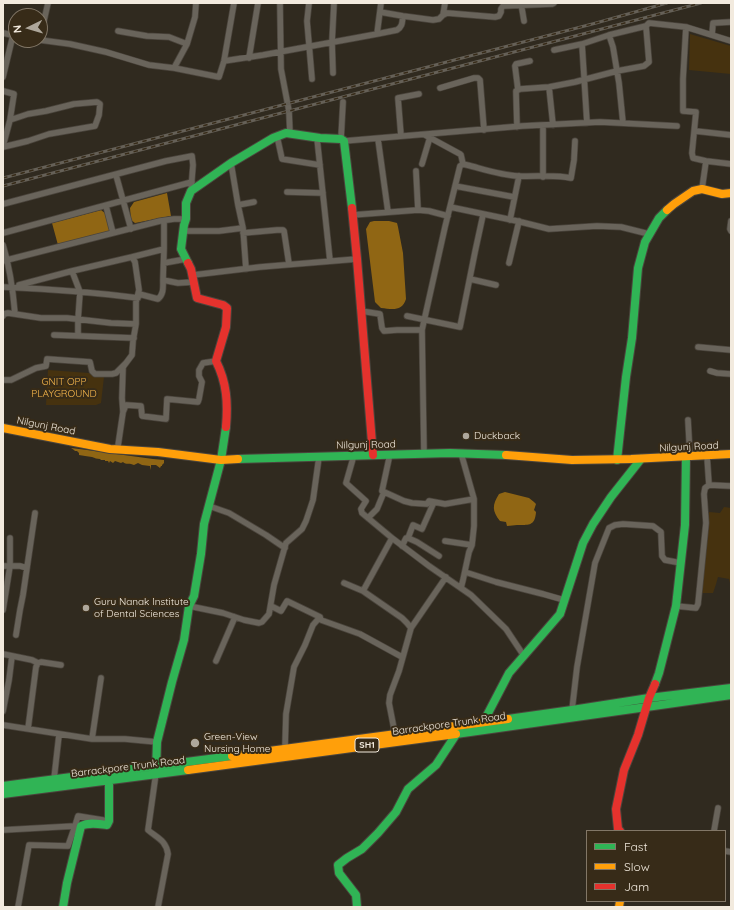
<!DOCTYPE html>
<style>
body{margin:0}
#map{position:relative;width:734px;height:910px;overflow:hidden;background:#302a1f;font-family:Quicksand,sans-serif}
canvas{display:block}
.frame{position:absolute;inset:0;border:4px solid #f2eade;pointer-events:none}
.legend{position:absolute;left:586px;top:830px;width:140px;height:72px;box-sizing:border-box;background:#372b18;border:1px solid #827767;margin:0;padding:5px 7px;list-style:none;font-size:12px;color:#f2eade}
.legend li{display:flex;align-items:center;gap:8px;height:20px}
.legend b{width:20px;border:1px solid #827767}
.north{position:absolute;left:8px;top:8px;width:40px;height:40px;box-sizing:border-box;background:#372b18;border:1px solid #827767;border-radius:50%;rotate:265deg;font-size:11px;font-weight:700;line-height:16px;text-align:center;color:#f2eade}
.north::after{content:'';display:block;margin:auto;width:14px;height:18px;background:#aea79b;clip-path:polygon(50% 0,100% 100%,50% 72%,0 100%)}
</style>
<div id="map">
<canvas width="734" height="910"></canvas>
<div class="frame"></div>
<ul class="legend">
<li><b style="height:5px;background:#30b455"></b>Fast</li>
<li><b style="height:5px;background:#ff9f0a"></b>Slow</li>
<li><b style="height:5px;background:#e5322d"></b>Jam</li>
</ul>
<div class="north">N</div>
</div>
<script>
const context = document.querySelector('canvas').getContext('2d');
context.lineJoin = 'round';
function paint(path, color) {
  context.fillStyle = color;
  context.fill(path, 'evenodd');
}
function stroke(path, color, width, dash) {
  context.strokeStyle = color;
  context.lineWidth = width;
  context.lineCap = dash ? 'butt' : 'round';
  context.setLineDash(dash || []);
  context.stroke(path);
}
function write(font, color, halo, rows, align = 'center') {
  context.font = font + ' Quicksand,sans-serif';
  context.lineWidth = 4;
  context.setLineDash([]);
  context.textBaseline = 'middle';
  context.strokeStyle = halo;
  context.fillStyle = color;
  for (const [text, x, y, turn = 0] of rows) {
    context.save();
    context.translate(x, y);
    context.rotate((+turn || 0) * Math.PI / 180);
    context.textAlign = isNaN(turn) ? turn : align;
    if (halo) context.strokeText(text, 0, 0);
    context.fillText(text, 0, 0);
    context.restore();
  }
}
paint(new Path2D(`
 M690,34L731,46V74L689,70Z
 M48,370L89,373L94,376L104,377L101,403L96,405H46Z
 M724,507L731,508V587L729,579L718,577L716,584L713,593H701L709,512L720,513Z`), '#46320f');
paint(new Path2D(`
 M167,193L171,216L135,223L131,220L130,208L134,202Z
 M101,210L106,214L110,229L109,232L58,245L52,223Z
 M389,221L397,223L398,227L403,253L406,299C402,312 392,309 381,308L375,302L366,229L370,222L374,221Z
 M71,448L87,450L153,459C157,459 160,460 164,460V463L162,465V466H161L160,468L156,465H151V470L150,466L142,465L138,463L134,465C130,463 126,465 123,462L121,463L115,461L113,463L110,461L109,463L108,461H105V460H101L100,459C97,459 95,458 92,457C87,456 83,456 79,455V453L77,451H75L74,450Z
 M505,492L529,498L534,502L536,504L534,510L536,512C535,526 529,525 517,525C514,525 511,526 507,526L506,522L500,521C492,511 492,505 499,494Z`), '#906614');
const street = new Path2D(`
 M309,3L307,21L312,79
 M521,3L524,21
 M280,4L281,69L289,111L290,134
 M380,12L403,16L433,20L439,19L443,15L447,13L495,17L499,16L501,12V9L503,6L552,4L554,3
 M443,15L445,3
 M686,27L731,41
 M118,31L147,36L169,37L187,44
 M3,33L16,36
 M377,34L397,30C403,26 402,22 403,16
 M609,35L646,26
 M712,35L713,23L731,22
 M40,38L48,3
 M40,40L70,44L106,52L149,65L174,68L187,44L195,17L196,3
 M582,44L587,123
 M554,50L582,44L609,35L613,47L619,83L623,123
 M249,58L258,3
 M224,61L263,55L377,34L381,3
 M174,68L219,77L224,61L234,3
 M333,73L332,42L334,3
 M3,77L13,35
 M549,87L553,125
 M440,88L474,78H478L480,80L484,130
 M518,90L515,66L516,64L530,61
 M3,91L14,94L10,120L3,146
 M543,125V177
 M517,127L516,91L520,89L549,87L575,82L617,71L644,66L649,62L646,26L649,23L686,27L683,79V111L696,112L692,153L693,158L706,161L731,164
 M695,131L731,135
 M425,135L460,154L461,155L463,164
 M277,136L282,159L320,165
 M401,136L398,98L419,94
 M317,138L330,261
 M341,139L343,102
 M378,139L388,212
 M344,141L522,126L600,122L677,126
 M3,147L28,141L49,134L95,126L99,115L100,104L97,102L74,104L46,111L28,114L10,120
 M231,163L238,205
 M422,164L430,137
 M416,171L418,210
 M116,175L131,229
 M455,186L514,197
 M702,189L706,161
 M287,192L323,193
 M3,204L166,161L192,156L193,165L191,191
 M106,206L113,233
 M450,207L517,221L549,229L597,226L621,227L649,234
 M352,215L418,210L429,211L448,216
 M510,220L519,176
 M731,221L730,229L731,231
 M243,228L238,205L254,202
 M183,231H219L243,228L246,269
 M3,233L192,182
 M243,233L277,230H283L284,231L289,264
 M3,245C10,268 13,290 15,314
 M164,249L163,280L178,283L194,282
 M3,261L160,221L174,219H186
 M164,263L186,259
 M509,263L519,221
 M72,271L80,292L78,320V335
 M193,275L260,267L357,259
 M470,279L496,285
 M19,285L72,271L132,257
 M3,287C48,289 93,292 138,298
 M139,294L158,299C164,294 163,287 163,280
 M361,311L380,314L382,328L384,331L397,330H422
 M3,316L4,314L8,313L41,318H67L111,323L136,324V302L139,290L135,262L132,257L164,249V221
 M407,316L460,327L475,252L483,215
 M54,335L134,338
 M698,347L731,350
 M710,371L717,373L731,374
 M3,380H11L36,368L46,366L47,359L90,362L92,371L95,374H112L116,373L126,363
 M123,412L126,405L141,406L142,416L166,419L167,399L198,402L199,399L202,382L199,376V370L203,363L216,361
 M688,420L690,457
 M114,449L118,446L123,412L122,398L123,367L132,355L133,341L136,324
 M390,454L382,491L404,501L412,503L427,504L429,501L445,504L474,499
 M424,454L423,394L422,330L445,227L460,166L463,164L467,165C483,169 501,175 518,176C536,177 554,174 571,178L574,160L575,141
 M354,455L346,483L366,501L361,509L362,513L392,538
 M707,456L709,485
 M209,506L229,513L266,535L285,548
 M368,518L377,509L384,492
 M408,538L413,525L422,529L434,502
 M445,541L472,545
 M402,546L406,538H408L417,542L439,556
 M3,566H20L27,568
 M465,572L496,582L543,594L564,600
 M344,583L363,591
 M461,588L463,580L469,552L472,545L474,526V499L461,453
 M189,606L223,613L244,620L259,623L262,622L269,614L274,585L286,543L302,529L306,521L313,500L319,457
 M271,606L281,611L287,601L320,617
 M676,606L696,608L698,604L706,523L704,494L705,488L709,485L731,486
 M3,610L10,566V538
 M411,628L446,577
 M16,635L20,610L23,595L35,513
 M3,654L32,660L38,663
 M216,661L235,617
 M572,710L577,667L595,563L609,528L615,525L623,524L653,526L661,532L662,556L665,560L681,563
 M3,711L9,680L12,656
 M3,725L92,739H125L157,742
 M28,729L36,667L38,663L41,662L61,665
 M395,734L389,703L390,695L399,671L411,628L407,623L402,618L363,591L392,538L429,566L471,595L506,629L524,656
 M92,739L101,678
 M285,748L286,714L294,667L305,645L313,625L320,617L321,620L360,634L402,657
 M156,773L148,830C157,838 166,840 168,854L158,907
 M54,779L59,735
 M3,830L75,826L78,816L109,821
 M714,831L718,808
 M725,851L731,852
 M18,907L29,845L68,846L75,826`);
const fast = new Path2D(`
 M188,263L181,249L184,225L186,219V203L191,191L231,163L273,138L286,133L320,138L341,139L344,141L352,208
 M238,459L450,453L506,455
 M617,460L626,377L632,338L638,268L645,242L659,218L667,210
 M655,684L659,673L676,606L685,525L686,457
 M508,719L572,710L649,698L731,688
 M485,727L484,721L509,673L560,614L583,543L593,524L611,497L641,459
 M456,734L731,695
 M156,771L157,742L172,682L184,640L189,606L194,596L201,554L204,524L221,460L226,427
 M3,786L232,756
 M3,794L188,770
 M63,907L67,883L81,826C89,822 98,824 107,825L109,821V780
 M357,907L356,895L339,873L338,865L347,858L362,849L378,833L396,812L408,789L436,765L457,733`);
const slow = new Path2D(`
 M667,210L674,204L693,191L702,189L722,194L731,193
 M3,428L110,449L158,452L221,460L238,459
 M506,455L572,460L631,459L731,454
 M232,756L508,719
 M188,770L456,734
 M619,907L620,901`);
const jam = new Path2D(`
 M352,208L357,259L373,455
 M188,263L191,269L197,298L223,305L227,308L226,327L216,361C227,383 228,403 226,427
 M620,831L618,829L616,809L624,770L638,735L649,698L655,684`);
stroke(street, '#4b453d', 7);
stroke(fast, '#4b453d', 10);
stroke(slow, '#4b453d', 10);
stroke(jam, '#4b453d', 10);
stroke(street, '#69645b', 5.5);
stroke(fast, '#30b455', 8);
stroke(slow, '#ff9f0a', 8);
stroke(jam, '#e5322d', 8);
const rail = new Path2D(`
 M3,178L596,23L667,3
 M3,186L701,3`);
stroke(rail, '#656057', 3);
stroke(rail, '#372b18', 1.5, [4.5]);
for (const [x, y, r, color] of [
 [466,436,4,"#aea79b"],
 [86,608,4,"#aea79b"],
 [195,743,5,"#aea79b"]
]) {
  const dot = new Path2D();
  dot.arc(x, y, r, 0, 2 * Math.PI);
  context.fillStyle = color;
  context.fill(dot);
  stroke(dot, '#372b18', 1.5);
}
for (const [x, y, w] of [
 [367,745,24]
]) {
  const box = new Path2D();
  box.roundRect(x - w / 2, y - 7, w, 14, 3);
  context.fillStyle = '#372b18';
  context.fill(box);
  stroke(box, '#f2eade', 1);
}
write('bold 9px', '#f2eade', null, [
 ["SH1",367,745]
]);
write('10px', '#f7b74c', '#372b18', [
 ["GNIT OPP",64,382],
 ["PLAYGROUND",64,394]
]);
write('10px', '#f2eade', '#372b18', [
 ["Nilgunj Road",46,426,11],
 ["Nilgunj Road",366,445,-1],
 ["Nilgunj Road",689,447,-3],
 ["Barrackpore Trunk Road",449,724,-8],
 ["Barrackpore Trunk Road",128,767,-7]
]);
write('10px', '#f2eade', '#372b18', [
 ["Duckback",474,436],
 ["Guru Nanak Institute",94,602],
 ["of Dental Sciences",94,614],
 ["Green-View",204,737],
 ["Nursing Home",204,749]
], 'left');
</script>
